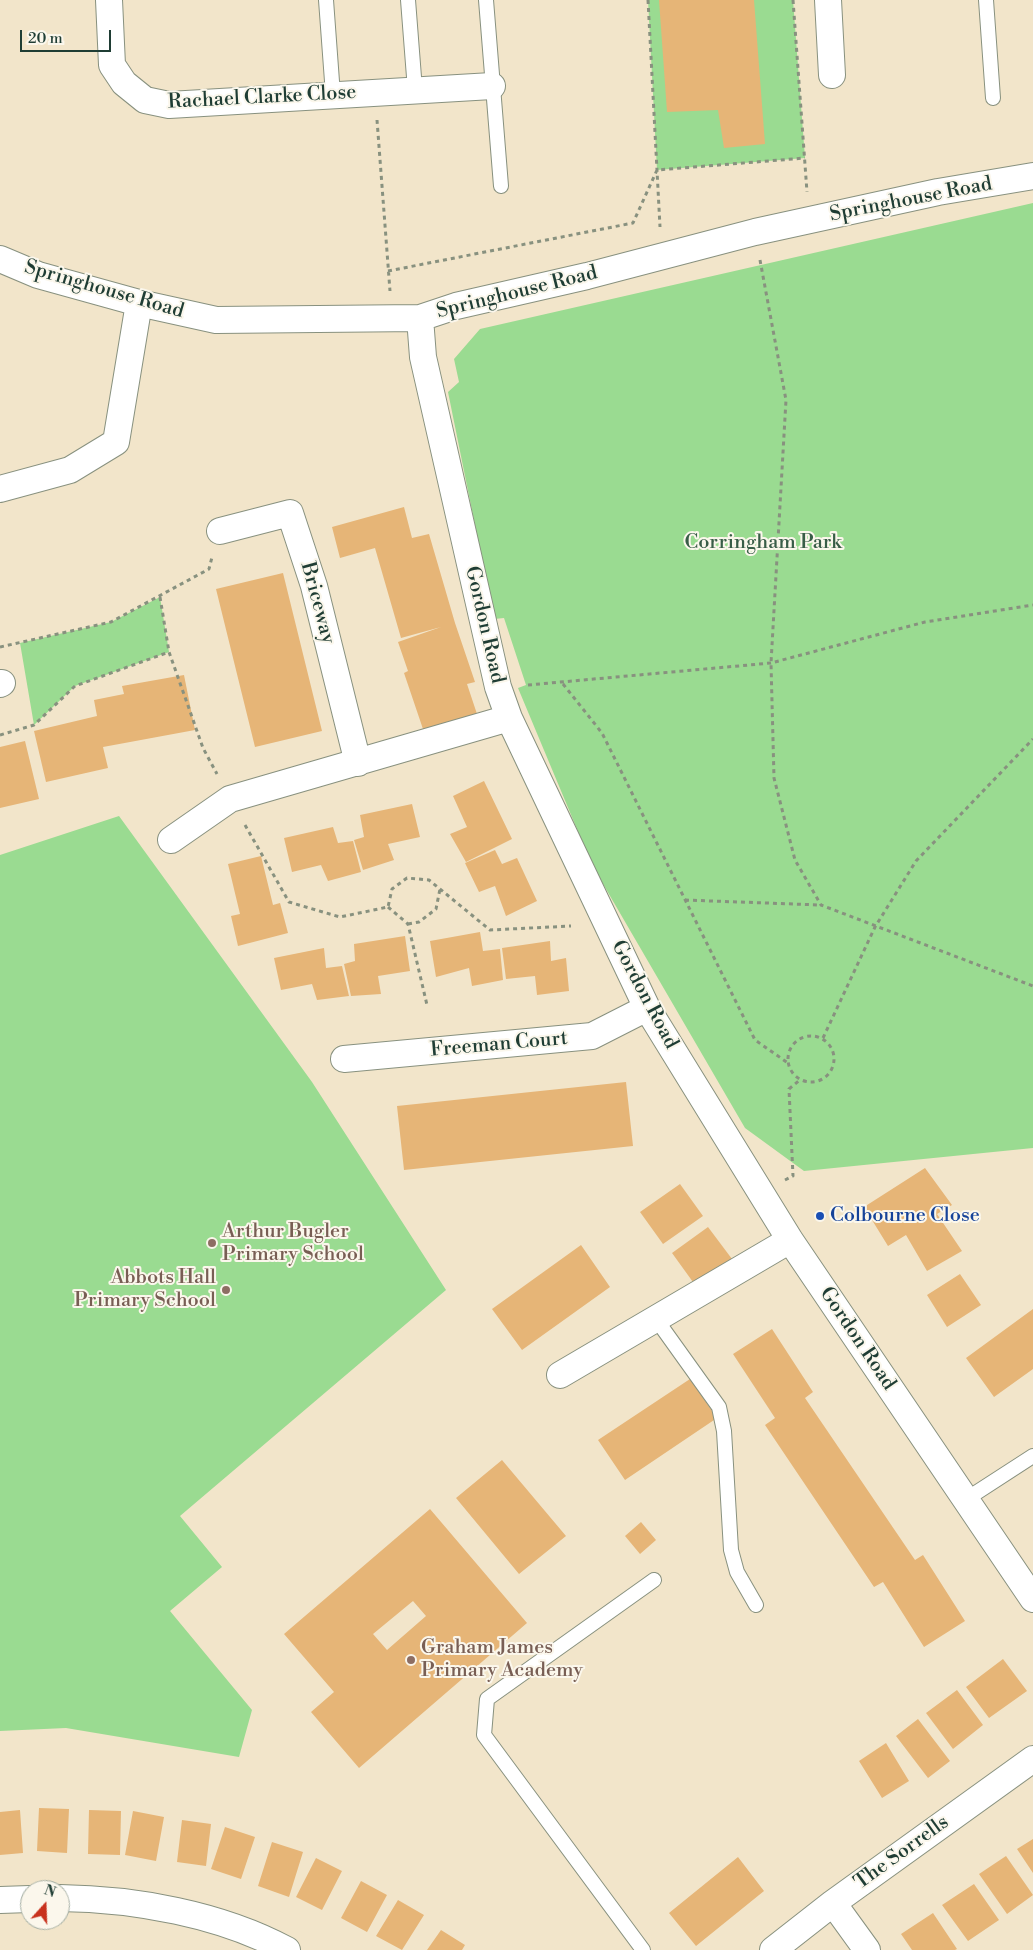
<!DOCTYPE html>
<style>
body{margin:0}
#map{position:relative;width:1033px;height:1950px;overflow:hidden;background:#f2e5ca;font-family:"Libre Bodoni",serif}
canvas{display:block}
.north{position:absolute;left:20px;top:1880px;width:50px;height:50px;box-sizing:border-box;background:#fbf7ec;border:1px solid #a3ada2;border-radius:50%;rotate:20deg;font-size:14px;font-weight:700;line-height:20px;text-align:center;color:#1f3d34}
.north::after{content:'';display:block;margin:auto;width:18px;height:22px;background:#c8321e;clip-path:polygon(50% 0,100% 100%,50% 72%,0 100%)}
.scale{position:absolute;left:20px;top:30px;width:91px;height:22px;box-sizing:border-box;border:2px solid #1f3d34;border-top:0;padding-left:6px;font-size:15px;line-height:18px;white-space:nowrap;color:#1f3d34;-webkit-text-stroke:4px #fbf7ec;paint-order:stroke}
</style>
<div id="map">
<canvas width="1033" height="1950"></canvas>
<div class="north">N</div>
<div class="scale">20 m</div>
</div>
<script>
const context = document.querySelector('canvas').getContext('2d');
context.lineJoin = 'round';
function paint(path, color) {
  context.fillStyle = color;
  context.fill(path, 'evenodd');
}
function stroke(path, color, width, dash) {
  context.strokeStyle = color;
  context.lineWidth = width;
  context.lineCap = dash ? 'butt' : 'round';
  context.setLineDash(dash || []);
  context.stroke(path);
}
function write(font, color, halo, rows, align = 'center') {
  context.font = font + ' "Libre Bodoni",serif';
  context.lineWidth = 4;
  context.setLineDash([]);
  context.textBaseline = 'middle';
  context.strokeStyle = halo;
  context.fillStyle = color;
  for (const [text, x, y, turn = 0] of rows) {
    context.save();
    context.translate(x, y);
    context.rotate((+turn || 0) * Math.PI / 180);
    context.textAlign = isNaN(turn) ? turn : align;
    if (halo) context.strokeText(text, 0, 0);
    context.fillText(text, 0, 0);
    context.restore();
  }
}
paint(new Path2D(`
 M648,0H793L805,158L657,170Z
 M1033,203V1148L804,1171L745,1128L592,865L518,688L526,685L504,618L494,619L448,392L459,382L454,359L480,329Z
 M160,597L169,652L75,686L34,725L20,643L111,622Z
 M119,816L312,1082L446,1290L180,1516L222,1567L170,1611L252,1710L239,1757L66,1728L0,1731V855Z`), '#9adb91');
paint(new Path2D(`
 M659,0H754L765,144L724,148L718,110L667,112Z
 M404,507L412,538L429,534L455,623L475,682L467,684L477,714L424,732L404,673L408,671L398,642L441,627L401,638L375,548L340,558L332,527Z
 M283,573L322,731L255,747L216,589Z
 M184,675L195,730L103,747L108,768L46,782L34,731L97,716L94,700L124,694L122,686Z
 M25,741L39,799L0,808V747Z
 M484,781L512,839L466,862L450,834L467,827L453,796Z
 M412,804L420,837L388,844L394,860L363,870L354,840L364,837L360,815Z
 M333,827L338,843L353,841L361,872L328,881L321,865L292,872L284,838Z
 M495,850L502,864L517,858L537,901L506,916L495,886L479,892L465,863Z
 M261,856L273,905L280,903L288,933L238,946L231,916L240,914L228,864Z
 M480,932L483,951L500,949L503,980L472,986L469,968L436,977L430,941Z
 M405,936L410,971L378,976L381,994L351,996L344,964L355,961L354,944Z
 M550,941L551,961L566,958L569,991L537,995L535,976L506,979L502,948Z
 M324,948L326,968L342,966L349,996L317,1000L312,984L281,990L274,958Z
 M626,1082L633,1146L404,1170L397,1106Z
 M925,1168L952,1205L937,1214L962,1251L927,1271L906,1235L888,1246L864,1207Z
 M680,1184L703,1216L663,1244L640,1212Z
 M708,1227L735,1263L698,1289L672,1253Z
 M581,1245L610,1287L522,1350L492,1309Z
 M960,1274L981,1305L947,1327L927,1295Z
 M1033,1309V1369L994,1397L966,1358Z
 M772,1329L813,1392L805,1398L915,1560L923,1555L965,1621L924,1647L883,1582L874,1587L765,1425L775,1418L733,1354Z
 M690,1379L717,1418L625,1480L598,1440Z
 M502,1460L566,1536L519,1574L456,1498Z
 M430,1509L527,1623L359,1768L311,1712L334,1692L284,1634ZM413,1601L426,1616L387,1650L373,1634Z
 M641,1522L656,1540L640,1554L625,1536Z
 M1003,1659L1027,1691L989,1718L966,1687Z
 M957,1690L983,1725L953,1749L926,1713Z
 M918,1719L950,1761L928,1778L896,1736Z
 M886,1743L909,1781L882,1798L859,1761Z
 M39,1808L69,1809L67,1853L37,1851Z
 M20,1810L23,1853L0,1855V1812Z
 M89,1810L121,1811L120,1855L88,1854Z
 M133,1811L164,1817L156,1861L125,1855Z
 M182,1820L211,1824L206,1866L177,1862Z
 M225,1827L255,1837L241,1879L211,1869Z
 M1033,1839V1873L1017,1849Z
 M272,1842L303,1852L289,1897L258,1886Z
 M1006,1856L1033,1895L1007,1914L979,1874Z
 M738,1857L764,1891L696,1946L669,1913Z
 M316,1858L342,1871L322,1910L296,1897Z
 M361,1881L387,1895L367,1932L341,1918Z
 M974,1884L999,1920L968,1941L942,1905Z
 M398,1900L424,1915L402,1950L376,1936Z
 M933,1913L957,1949L955,1950H912L901,1934Z
 M441,1930L465,1945L462,1950H427Z`), '#e6b577');
const lane = new Path2D(`
 M326,0L333,95
 M408,0L415,90
 M486,0L501,186
 M986,0L993,98
 M656,1319L719,1407L724,1431L731,1550L737,1572L756,1605
 M965,1500L1033,1456
 M643,1950L484,1735L487,1699L654,1580`);
const street = new Path2D(`
 M109,0L112,65L124,83L145,100L169,105L492,86
 M828,0L832,75
 M0,259L38,275L139,303L216,320L420,318L456,306L587,276L755,232L938,192L1033,176
 M420,318L423,357L498,687L509,718L647,1008L790,1240L1033,1599
 M0,489L70,470L116,442L139,303
 M220,531L290,513L314,586L358,763
 M0,684L2,683
 M171,840L230,799L509,718
 M344,1059L592,1036L647,1008
 M560,1375L790,1240
 M60,1898C135,1899 220,1914 287,1950
 M0,1900L30,1899
 M833,1903L867,1950
 M773,1950L833,1903L1033,1759`);
stroke(lane, '#88917f', 16);
stroke(street, '#88917f', 28);
stroke(new Path2D(`
 M648,0L660,227
 M793,0L807,192
 M377,120L390,291
 M760,260L786,400L771,663L774,778L795,860L821,905L1033,986
 M388,271L633,223L657,170L805,158
 M160,597L169,652L203,748L217,774
 M0,647L111,622L209,569L212,557
 M563,684L602,733L755,1040L788,1063
 M528,685L771,663L925,622L1033,605
 M0,735L34,725L75,686L169,652
 M245,825L289,902L340,917L388,907L392,889L407,878L429,880L490,930L571,926
 M685,900L820,905
 M388,907L408,924L427,1005
 M408,924L419,922L436,909L440,889
 M788 1059a23 23 0 1 1 46 0a23 23 0 1 1-46 0Z
 M823,1038L875,927L916,861L1033,739
 M785,1180L793,1176L789,1089L801,1079`), '#88917f', 3, [4, 4]);
stroke(lane, '#fff', 14);
stroke(street, '#fff', 26);
for (const [x, y, r, color] of [
 [820,1216,5,"#1a4fb4"],
 [212,1243,5,"#8d6e63"],
 [226,1290,5,"#8d6e63"],
 [411,1660,5,"#8d6e63"]
]) {
  const dot = new Path2D();
  dot.arc(x, y, r, 0, 2 * Math.PI);
  context.fillStyle = color;
  context.fill(dot);
  stroke(dot, '#fbf7ec', 2);
}
write('20px', '#1f3d34', '#fbf7ec', [
 ["Rachael Clarke Close",262,98,-3],
 ["Springhouse Road",911,200,-11],
 ["Springhouse Road",104,290,16],
 ["Springhouse Road",517,293,-14],
 ["Briceway",317,603,75],
 ["Gordon Road",484,625,77],
 ["Gordon Road",644,995,62],
 ["Freeman Court",499,1045,-5],
 ["Gordon Road",857,1339,56],
 ["The Sorrells",902,1853,-36]
]);
write('20px', '#385d47', '#fbf7ec', [
 ["Corringham Park",763,543]
]);
write('20px', '#164399', '#fbf7ec', [
 ["Colbourne Close",830,1216]
], 'left');
write('20px', '#785e54', '#fbf7ec', [
 ["Arthur Bugler",222,1232],
 ["Primary School",222,1255],
 ["Abbots Hall",216,1278,"right"],
 ["Primary School",216,1301,"right"],
 ["Graham James",421,1648],
 ["Primary Academy",421,1671]
], 'left');
</script>
